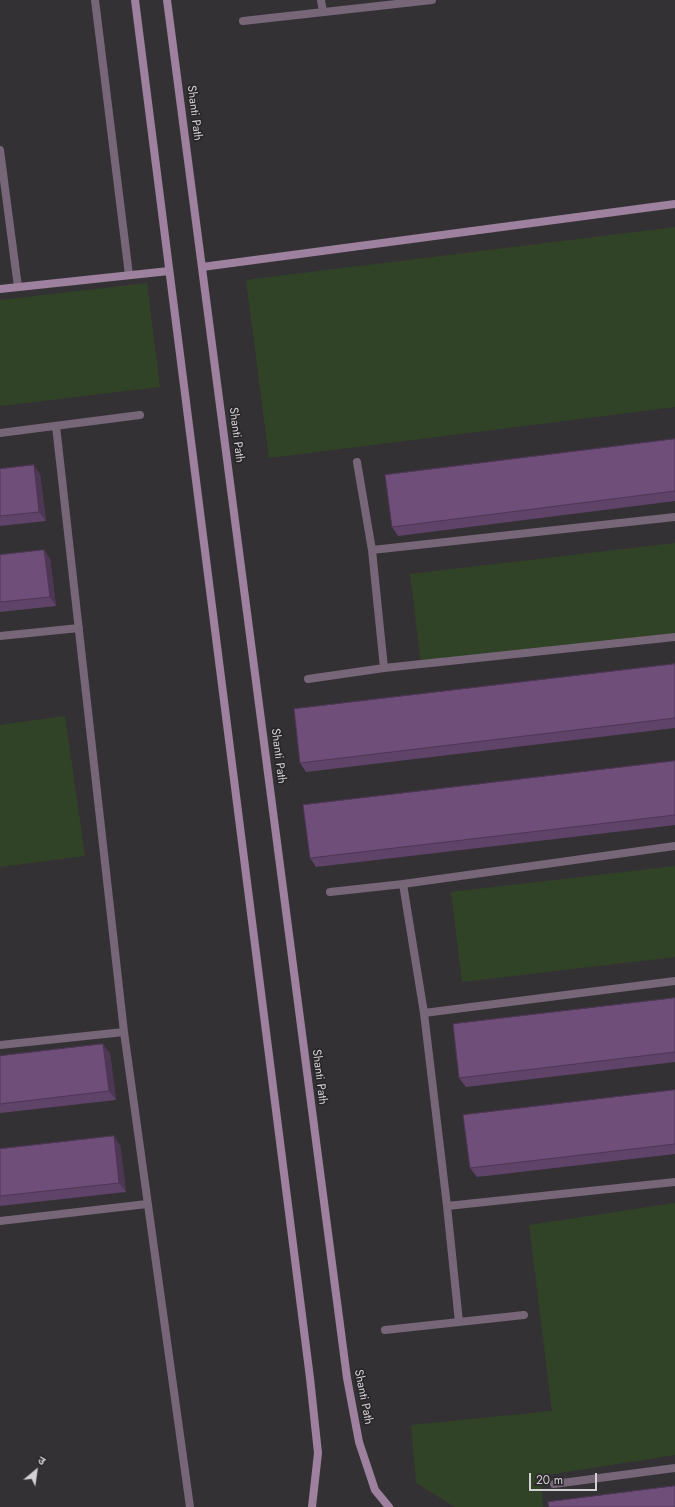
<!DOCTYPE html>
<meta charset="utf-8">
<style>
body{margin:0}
#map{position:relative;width:675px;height:1507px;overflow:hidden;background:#343135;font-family:Jost,"Noto Sans Devanagari",sans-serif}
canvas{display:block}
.north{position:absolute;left:16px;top:1451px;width:40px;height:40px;-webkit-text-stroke:3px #2a272b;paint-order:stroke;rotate:29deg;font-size:11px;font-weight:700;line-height:16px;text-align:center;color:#d3d1d4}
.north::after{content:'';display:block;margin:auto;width:14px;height:18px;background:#d3d1d4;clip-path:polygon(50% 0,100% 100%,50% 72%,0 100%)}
.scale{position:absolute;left:529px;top:1473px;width:68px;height:18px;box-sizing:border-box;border:2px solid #d3d1d4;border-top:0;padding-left:5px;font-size:12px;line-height:14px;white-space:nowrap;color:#d3d1d4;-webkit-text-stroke:3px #2a272b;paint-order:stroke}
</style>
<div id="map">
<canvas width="675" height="1507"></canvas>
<div class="north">उ</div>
<div class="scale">20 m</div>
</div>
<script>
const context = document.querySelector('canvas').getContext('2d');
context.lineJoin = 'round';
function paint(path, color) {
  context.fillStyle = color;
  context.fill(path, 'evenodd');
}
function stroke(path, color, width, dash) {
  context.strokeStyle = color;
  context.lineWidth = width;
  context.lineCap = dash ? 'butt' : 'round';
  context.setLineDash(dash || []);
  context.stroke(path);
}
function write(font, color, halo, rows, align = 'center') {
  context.font = font + ' Jost,sans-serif';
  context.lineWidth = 3.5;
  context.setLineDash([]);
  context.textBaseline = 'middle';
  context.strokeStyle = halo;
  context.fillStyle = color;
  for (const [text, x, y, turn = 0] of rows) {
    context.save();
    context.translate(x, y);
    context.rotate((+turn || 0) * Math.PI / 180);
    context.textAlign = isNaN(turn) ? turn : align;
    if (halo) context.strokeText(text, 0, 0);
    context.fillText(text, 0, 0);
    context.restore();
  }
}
paint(new Path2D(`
 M675,227V407L269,458L246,280Z
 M147,283L160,387L0,406V300Z
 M675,543V635L421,664L410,574Z
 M65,716L85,856L0,867V725Z
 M675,866V957L462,982L451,892Z
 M675,1203V1455L541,1476L543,1507H455L416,1483L411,1425L552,1411L529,1225Z`), '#314326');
stroke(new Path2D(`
 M95,0L129,275
 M321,0L323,12
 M243,21L432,0
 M0,150L18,287
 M56,426L124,1032L190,1507
 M0,433L140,415
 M357,462L372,550L384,668
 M372,550L675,517
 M0,636L79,628
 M308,679L384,668L675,637
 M403,884L424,1013L447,1206L459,1322
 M330,892L403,884L675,846
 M424,1013L675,981
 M0,1045L124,1032
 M447,1206L675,1182
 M0,1221L147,1204
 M385,1330L524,1315
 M554,1484L675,1468`), '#776578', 8);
stroke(new Path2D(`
 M135,0L310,1378L318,1453L312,1507
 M167,0L347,1378L359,1442L375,1490L389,1507
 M202,267L675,204
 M0,289L169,271`), '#9e819f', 8);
paint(new Path2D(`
 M675,439V501L398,536L392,527Z
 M0,469L40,474L46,521L0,526Z
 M44,550L50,559L56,606L0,612V555Z
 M675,664V728L306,772L300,763Z
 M675,761V825L316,867L310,858Z
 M675,998V1062L466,1087L459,1078Z
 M110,1053L116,1100L0,1113V1056Z
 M675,1090V1154L477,1177L470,1168Z
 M120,1145L126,1192L0,1206V1149Z`), '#5f4369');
paint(new Path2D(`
 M34,465L40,474L46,521L39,512Z
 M44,550L50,559L56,606L50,597Z
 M103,1044L110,1053L116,1100L109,1091Z
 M114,1136L120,1145L126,1192L119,1183Z`), '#4e3755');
const building = new Path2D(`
 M675,439V491L392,527L385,475Z
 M34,465L39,512L0,516V469Z
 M44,550L50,597L0,602V555Z
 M675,664V718L300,763L294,709Z
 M675,761V815L310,858L303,805Z
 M675,998V1052L459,1078L453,1024Z
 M103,1044L109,1091L0,1104V1056Z
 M675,1090V1144L470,1168L463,1115Z
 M114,1136L119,1183L0,1196V1149Z
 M675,1486V1507H549L548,1502Z`);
paint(building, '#6f4e7a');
stroke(building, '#4e3755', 1);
write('12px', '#d3d1d4', '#2a272b', [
 ["Shanti Path",194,113,83],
 ["Shanti Path",236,435,83],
 ["Shanti Path",278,756,83],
 ["Shanti Path",319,1077,83],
 ["Shanti Path",363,1397,79]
]);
</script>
